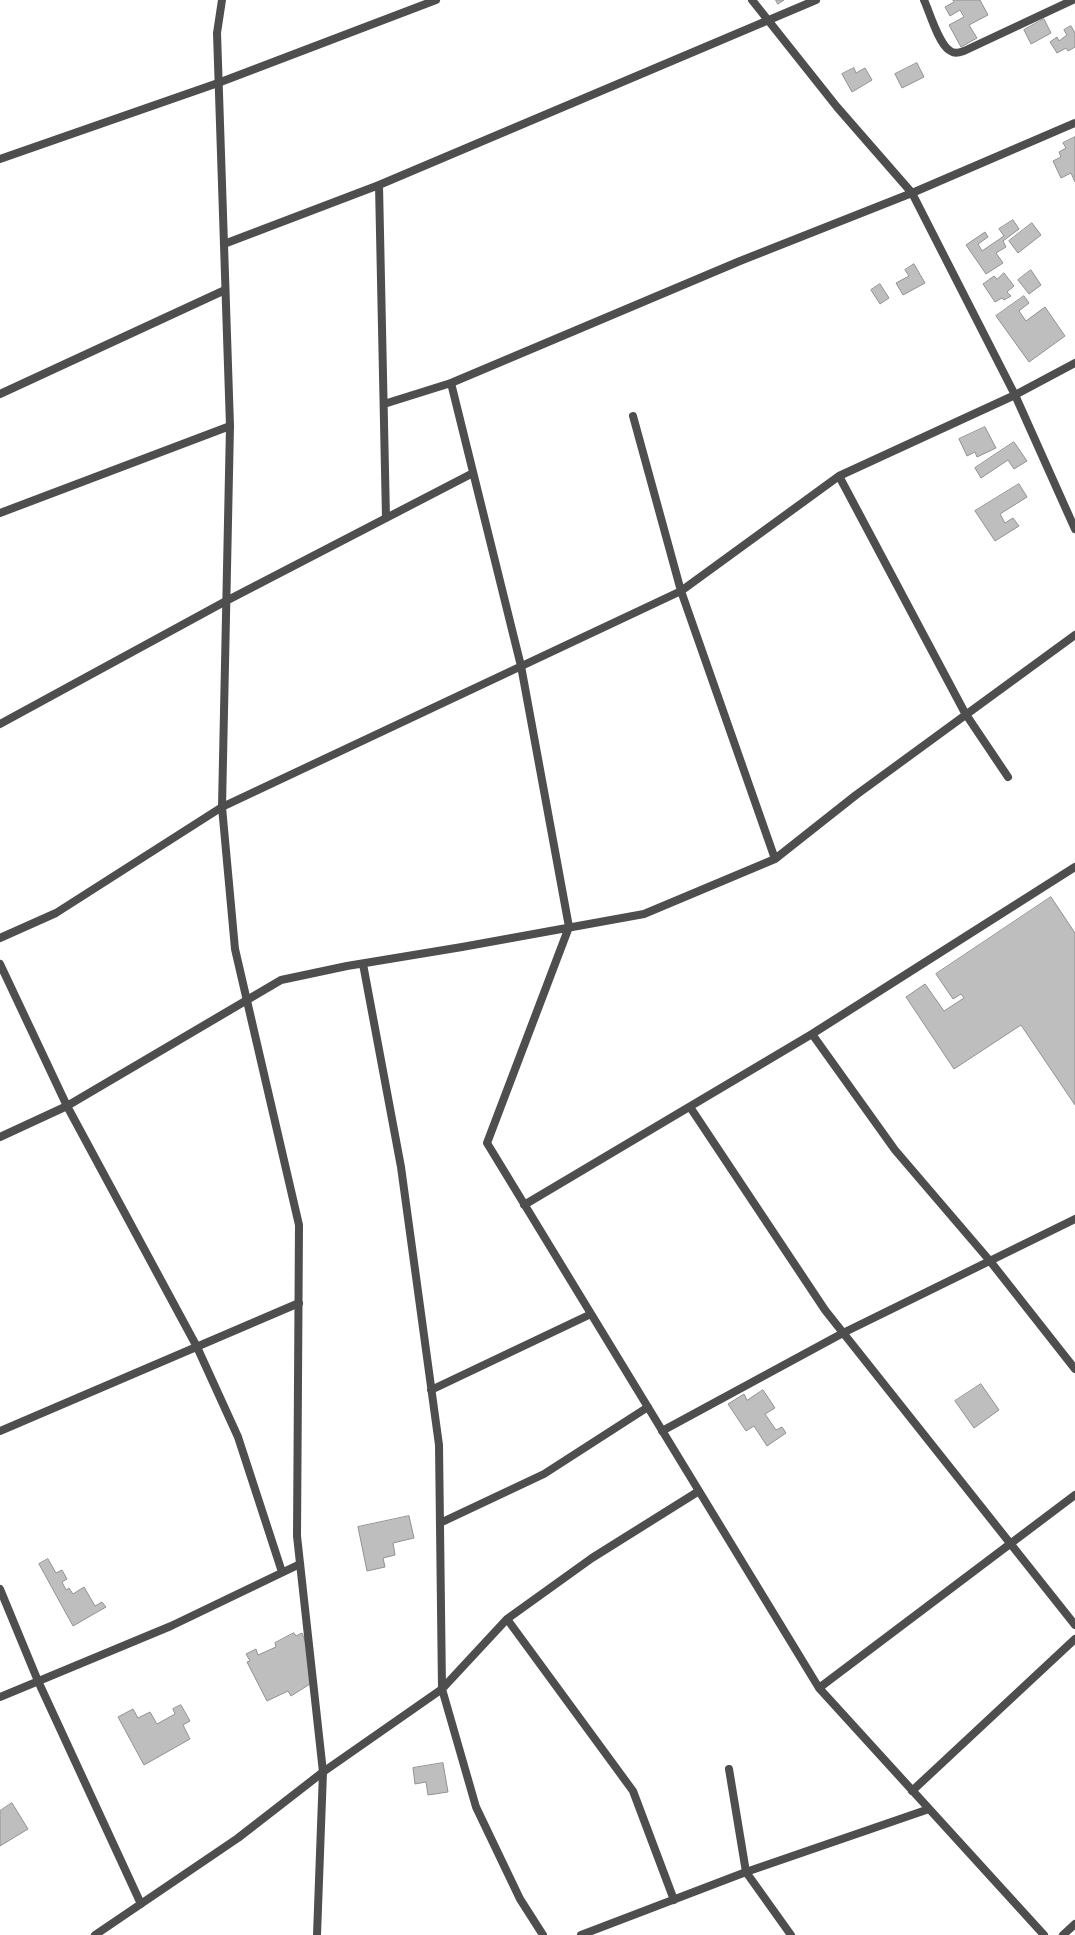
<!DOCTYPE html>
<style>
body{margin:0}
canvas{display:block;background:#fff}
</style>
<canvas width="1075" height="1935"></canvas>
<script>
const context = document.querySelector('canvas').getContext('2d');
context.lineJoin = 'round';
function paint(path, color) {
  context.fillStyle = color;
  context.fill(path, 'evenodd');
}
function stroke(path, color, width, dash) {
  context.strokeStyle = color;
  context.lineWidth = width;
  context.lineCap = dash ? 'butt' : 'round';
  context.setLineDash(dash || []);
  context.stroke(path);
}
const building = new Path2D(`
 M776,0H784L778,4Z
 M953,0H980L988,15L969,25L977,38L961,47L949,25L964,17L960,10L950,16L945,7L954,2Z
 M1044,19L1051,33L1031,44L1024,30Z
 M1071,26L1075,33V47L1068,51L1066,48L1057,53L1050,42L1057,37L1059,41L1067,35L1064,30Z
 M917,63L924,77L902,88L895,74Z
 M854,68L856,73L865,68L872,80L852,92L842,74Z
 M1075,137V182L1071,173L1061,178L1053,161L1061,157L1059,152L1066,148L1063,143Z
 M1013,220L1019,229L1003,241L1006,247L996,253L1003,263L986,274L966,245L985,232L988,237L978,244L982,251L1004,236L999,229Z
 M1032,223L1041,235L1018,253L1009,241Z
 M914,264L925,283L903,295L896,283L909,276L905,270Z
 M1031,270L1041,285L1029,294L1018,280Z
 M1004,273L1014,286L1007,292L1011,296L1004,300L1002,298L995,302L983,284L994,276L997,279Z
 M880,284L889,298L880,304L871,290Z
 M1024,296L1029,303L1019,311L1026,321L1045,307L1065,336L1029,362L996,316Z
 M985,427L996,448L977,457L975,452L967,456L959,439Z
 M1014,442L1027,461L1014,469L1008,460L981,478L975,468Z
 M1019,484L1027,497L1000,514L1005,523L1013,518L1019,526L995,541L975,511Z
 M1051,897L1075,933V1105L1021,1025L954,1069L906,997L925,984L944,1011L964,998L961,994L953,999L936,974Z
 M981,1384L999,1410L974,1428L955,1401Z
 M763,1390L775,1408L765,1414L776,1430L782,1427L786,1433L767,1446L754,1426L746,1431L728,1404L744,1394L747,1400Z
 M409,1516L414,1538L393,1543L395,1555L383,1558L385,1567L367,1571L358,1527Z
 M48,1559L56,1573L62,1570L67,1579L62,1582L66,1590L69,1588L73,1594L84,1587L95,1606L102,1602L106,1607L73,1626L39,1564Z
 M294,1633L296,1636L302,1633L306,1643L310,1684L291,1696L288,1691L267,1701L247,1662L250,1661L246,1654L256,1649L258,1655L276,1647L275,1643Z
 M181,1705L190,1721L183,1725L190,1739L144,1765L118,1717L133,1709L138,1718L150,1712L157,1724L175,1714L173,1709Z
 M443,1763L448,1792L428,1795L426,1782L415,1784L413,1768Z
 M12,1803L28,1829L0,1846V1811Z`);
paint(building, '#bebebe');
stroke(building, '#929292', 1);
stroke(new Path2D(`
 M752,0L837,107L912,193L1015,395L1075,529
 M924,0C930,13 938,42 949,50C954,54 958,53 964,51L1073,0
 M0,159L218,83L436,0
 M379,185L386,518
 M224,244L379,185L816,0
 M451,383L521,666L569,927L487,1143L819,1688L1044,1935
 M0,394L225,290
 M384,404L451,383L740,261L912,193L1075,123
 M633,416L681,591L775,859
 M839,476L965,713L1008,777
 M0,513L230,426
 M0,724L226,601L473,473
 M0,938L56,913L222,807L681,591L839,476L1015,395L1075,363
 M0,964L67,1106L197,1347L238,1437L282,1572
 M363,964L401,1167L439,1445L442,1689L476,1807L520,1899L543,1935
 M812,1034L895,1150L990,1261L1075,1369
 M690,1107L825,1310L1075,1625
 M0,1137L67,1106L281,980L347,966L462,947L644,914L775,859L856,795L1075,635
 M524,1205L812,1034L1075,867
 M431,1390L591,1314
 M0,1431L299,1303
 M662,1431L843,1333L1075,1219
 M440,1523L544,1474L648,1407
 M0,1589L38,1681L141,1904
 M507,1619L633,1791L674,1900
 M819,1688L1075,1495
 M0,1697L171,1626L300,1564
 M729,1769L746,1872L791,1935
 M912,1791L1075,1639
 M95,1935L238,1838L323,1772L442,1689L507,1619L592,1558L699,1491
 M581,1935L746,1872L929,1809
 M1063,1935L1075,1924`), '#4e4e4e', 8);
stroke(new Path2D(`
 M222,0L217,33L230,426L222,807L235,949L299,1225L297,1536L323,1772L317,1935`), '#4e4e4e', 8);
</script>
